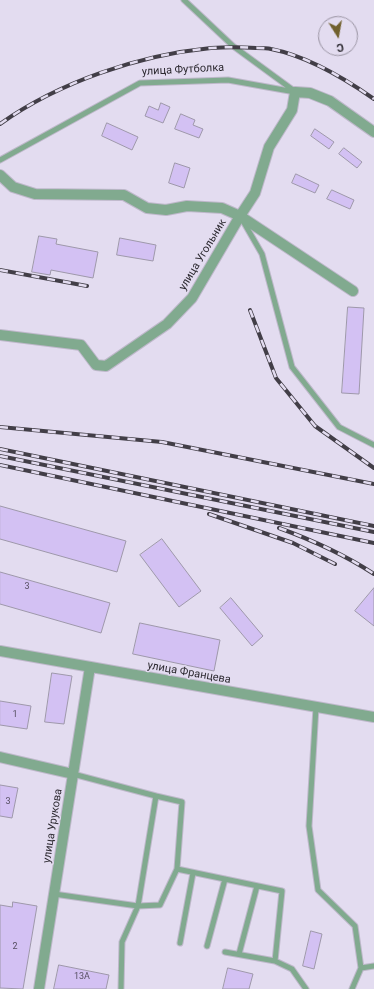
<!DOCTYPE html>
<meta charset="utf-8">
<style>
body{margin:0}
#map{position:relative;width:374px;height:989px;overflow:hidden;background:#e3dcf0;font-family:Roboto,sans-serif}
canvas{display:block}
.north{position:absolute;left:318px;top:16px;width:40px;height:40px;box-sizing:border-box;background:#e3dcf0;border:1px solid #9a94a3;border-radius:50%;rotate:169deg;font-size:11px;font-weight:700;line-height:16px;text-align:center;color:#2c2930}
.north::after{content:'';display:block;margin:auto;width:14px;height:18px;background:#71602e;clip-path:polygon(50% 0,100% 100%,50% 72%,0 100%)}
</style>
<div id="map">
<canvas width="374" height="989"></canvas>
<div class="north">С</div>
</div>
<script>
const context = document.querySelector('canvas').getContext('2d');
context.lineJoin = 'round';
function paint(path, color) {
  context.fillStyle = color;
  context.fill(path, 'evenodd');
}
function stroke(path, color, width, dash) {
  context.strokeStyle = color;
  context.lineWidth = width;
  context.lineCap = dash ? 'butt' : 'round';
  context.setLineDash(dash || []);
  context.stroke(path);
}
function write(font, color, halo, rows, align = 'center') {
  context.font = font + ' Roboto,sans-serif';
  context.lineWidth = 3;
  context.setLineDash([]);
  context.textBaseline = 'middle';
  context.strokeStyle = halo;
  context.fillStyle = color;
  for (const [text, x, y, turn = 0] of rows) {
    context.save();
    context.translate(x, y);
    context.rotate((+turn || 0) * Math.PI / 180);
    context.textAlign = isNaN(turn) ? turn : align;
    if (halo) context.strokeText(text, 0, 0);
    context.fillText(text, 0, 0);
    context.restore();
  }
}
const building = new Path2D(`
 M161,103L170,107L163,123L145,116L149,106L158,110Z
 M181,114L195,120L193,125L203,129L199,138L175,129Z
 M107,123L138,137L132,150L102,136Z
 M315,129L334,142L329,149L311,136Z
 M344,148L362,162L357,168L339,154Z
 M175,163L190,168L184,188L169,183Z
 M296,174L319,185L315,193L292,183Z
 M332,190L354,200L350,209L327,199Z
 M39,236L57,239L56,244L98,252L93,278L51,270L50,275L32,272Z
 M120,238L156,245L153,261L117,255Z
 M348,307L364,308L359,394L342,393Z
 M0,506L126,541L117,572L0,539Z
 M162,539L201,591L179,607L140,555Z
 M0,572L110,603L101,633L0,604Z
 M374,588V626L355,611Z
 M231,598L263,636L252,646L220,608Z
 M140,623L220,640L214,671L133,654Z
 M52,673L72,676L64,724L45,722Z
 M0,701L31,706L27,729L0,725Z
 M0,785L18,788L12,818L0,816Z
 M13,902L37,906L23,989L0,988V905L12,907Z
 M311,931L322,934L314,969L303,966Z
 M59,965L109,975L106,989H54Z
 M228,968L253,974L249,989H223Z`);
paint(building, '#d3c1f3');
stroke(building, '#9e98aa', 1);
const service = new Path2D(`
 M184,0L233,46L293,90
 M0,160L140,83L228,80L295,92
 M243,221L262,254L292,367L339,427L374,445
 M316,707L309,826L318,890L355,926L361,968
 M73,774L156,796L138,906L160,905L177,869L282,891L275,961
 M156,796L182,802L177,869
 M54,894L138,906L122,942L121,989
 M180,943L193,873
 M207,946L225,879
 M225,952L275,961L292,969L306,989
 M239,954L257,886
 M352,989L361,968L374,966`);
const minor = new Path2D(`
 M0,175L13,187L35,194L124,195L147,208L166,210L187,206L222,208L240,216L353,291
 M0,335L81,345L96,365L106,366L167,324L192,298L240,216L255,193L269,147L292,110L295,92L310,93L330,101L374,132
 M0,651L374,717
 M0,757L73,774
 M39,989L90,667`);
stroke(service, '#beb8ca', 7);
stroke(minor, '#beb8ca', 12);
stroke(service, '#81aa8f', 5);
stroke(minor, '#81aa8f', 10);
const rail = new Path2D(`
 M0,124C59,82 139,55 211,48C227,47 240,47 256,48C261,48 267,48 271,49C307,56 344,78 374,99
 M0,270L87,286
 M250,310L276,378L315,426L374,468
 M0,427L162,442L374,484
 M0,449L374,526
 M0,456L374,532
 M0,465L374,543
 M209,514L293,543L335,564
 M279,528C312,540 345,555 374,574`);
stroke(rail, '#423e47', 4);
stroke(rail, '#e3dcf0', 2.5, [8]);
write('9px', '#564f61', null, [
 ["3",27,587],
 ["1",15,715],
 ["3",8,802],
 ["2",15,947],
 ["13А",82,977]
]);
write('11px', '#2c2930', '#e3dcf0', [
 ["улица Футболка",183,70,-3],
 ["улица Угольник",203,255,-59],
 ["улица Францева",189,673,10],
 ["улица Урукова",53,826,-81]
]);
</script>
